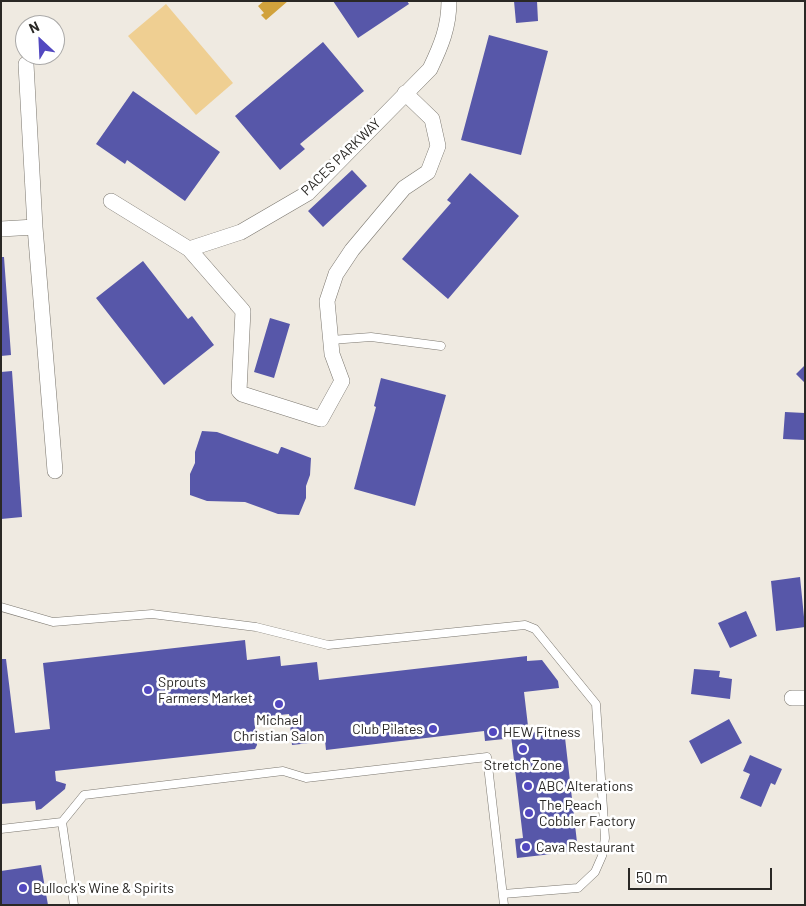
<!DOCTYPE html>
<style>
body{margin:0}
#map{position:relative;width:806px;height:906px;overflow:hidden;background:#efeae1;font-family:Barlow,sans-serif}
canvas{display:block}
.frame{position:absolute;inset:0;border:2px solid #2a2825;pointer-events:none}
.north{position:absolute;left:15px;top:15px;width:50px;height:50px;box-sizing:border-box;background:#fff;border:1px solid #aaa9a8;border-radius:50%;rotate:335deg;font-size:14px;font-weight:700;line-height:20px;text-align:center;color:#2a2825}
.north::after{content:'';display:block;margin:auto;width:18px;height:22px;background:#5248c0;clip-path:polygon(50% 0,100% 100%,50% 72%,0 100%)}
.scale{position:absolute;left:628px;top:868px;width:144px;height:22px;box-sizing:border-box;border:2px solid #2a2825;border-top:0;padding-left:6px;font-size:15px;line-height:18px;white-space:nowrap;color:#2a2825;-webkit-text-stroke:4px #fff;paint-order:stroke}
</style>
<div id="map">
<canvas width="806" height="906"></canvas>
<div class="frame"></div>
<div class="north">N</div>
<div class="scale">50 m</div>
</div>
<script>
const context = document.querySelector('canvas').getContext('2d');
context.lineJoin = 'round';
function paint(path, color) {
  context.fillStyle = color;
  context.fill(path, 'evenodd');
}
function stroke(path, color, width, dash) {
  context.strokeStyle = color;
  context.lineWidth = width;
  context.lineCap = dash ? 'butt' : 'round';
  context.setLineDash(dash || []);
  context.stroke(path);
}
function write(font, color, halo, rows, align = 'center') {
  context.font = font + ' Barlow,sans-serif';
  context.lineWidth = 5;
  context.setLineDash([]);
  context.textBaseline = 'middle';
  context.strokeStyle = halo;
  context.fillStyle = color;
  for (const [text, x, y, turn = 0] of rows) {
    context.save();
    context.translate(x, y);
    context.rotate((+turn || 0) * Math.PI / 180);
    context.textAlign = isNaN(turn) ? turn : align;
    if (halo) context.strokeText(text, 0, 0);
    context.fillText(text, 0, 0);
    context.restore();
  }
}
paint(new Path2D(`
 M166,4L233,83L196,115L128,36Z`), '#efcf92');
paint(new Path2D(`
 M264,1H288L266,20L261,15L264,13L258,6Z`), '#d1a23c');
paint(new Path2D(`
 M333,1H407L409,4L358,38Z
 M514,1H537L538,21L516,23Z
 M489,35L548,51L521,155L461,140Z
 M323,42L364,91L300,144L305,149L280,170L235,116Z
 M133,91L220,152L185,201L127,160L125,164L96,144Z
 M352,170L367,186L323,227L308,211Z
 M470,173L519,216L448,299L402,259L451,203L447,200Z
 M1,257H4L11,355L1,356Z
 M143,261L188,319L192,316L214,345L164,385L96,298Z
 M270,318L290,324L274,378L254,372Z
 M805,365V383L796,374Z
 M12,371L22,517L1,519V372Z
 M381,378L446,395L415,506L354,489L376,407L374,406Z
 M785,412L805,413V440L783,439Z
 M202,431L217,432L278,454L281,447H282L311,458L310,475L306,486V498L299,515L278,514L245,502L207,501L190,495V474L195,463V452Z
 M800,577L805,627L776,631L771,581Z
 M746,611L757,636L730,648L718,623Z
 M245,640L247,660L280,656L281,666L317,662L319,680L527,656V661L542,660L558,681L559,688L524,692L528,726L503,729L504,739L485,741L484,731L326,750L324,731L309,732L310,743L292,745L289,714L254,718L257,745L255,749L55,771L56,781L66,784L65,789L41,809L36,810L35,801L1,804V659H6L15,733L50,729L43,663Z
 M694,669L720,671L719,677L732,679L730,699L691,694Z
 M729,719L742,743L701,764L689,741Z
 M564,729L578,851L517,858L515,839L523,838L511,735Z
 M750,755L782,769L775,785L771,783L761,807L740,798L750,774L743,771Z
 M41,865L48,905H1V871Z`), '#5757a9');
const lane = new Path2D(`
 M331,340L371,337L441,346
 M1,607L53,622L152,614L256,627L328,645L525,625L535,629L596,704L605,838L602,856L595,872L578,888L503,894
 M62,822L74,905
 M1,829L62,822L84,795L283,771L306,778L487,757L504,905`);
const street = new Path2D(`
 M111,201L189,249L243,311L239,391L242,394L321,419L342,381L332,354L327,301L336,274L352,250L404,188L428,172L438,146L432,119L405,93
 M35,227L55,471
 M1,229L35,227L26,64
 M189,249L241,232L308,193L430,69C441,46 449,27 449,1
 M792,698H805`);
stroke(lane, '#7b776f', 9);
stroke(street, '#7b776f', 16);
stroke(lane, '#fff', 8);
stroke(street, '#fff', 15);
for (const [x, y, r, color] of [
 [148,690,5,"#5248c0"],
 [279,704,5,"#5248c0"],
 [433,729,5,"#5248c0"],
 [493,732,5,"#5248c0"],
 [523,749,5,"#5248c0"],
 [528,786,5,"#5248c0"],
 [529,813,5,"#5248c0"],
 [526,847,5,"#5248c0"],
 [23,888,5,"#5248c0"]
]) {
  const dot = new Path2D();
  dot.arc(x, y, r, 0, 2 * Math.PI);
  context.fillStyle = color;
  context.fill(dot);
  stroke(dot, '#fff', 2);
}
write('14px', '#2a2825', '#fff', [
 ["PACES PARKWAY",341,157,-44]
]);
write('14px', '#2a2825', '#fff', [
 ["Sprouts",158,682],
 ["Farmers Market",158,698],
 ["Michael",279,720,"center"],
 ["Christian Salon",279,736,"center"],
 ["Club Pilates",423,729,"right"],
 ["HEW Fitness",503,732],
 ["Stretch Zone",523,765,"center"],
 ["ABC Alterations",538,786],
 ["The Peach",539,805],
 ["Cobbler Factory",539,821],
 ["Cava Restaurant",536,847],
 ["Bullock's Wine & Spirits",33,888]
], 'left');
</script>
